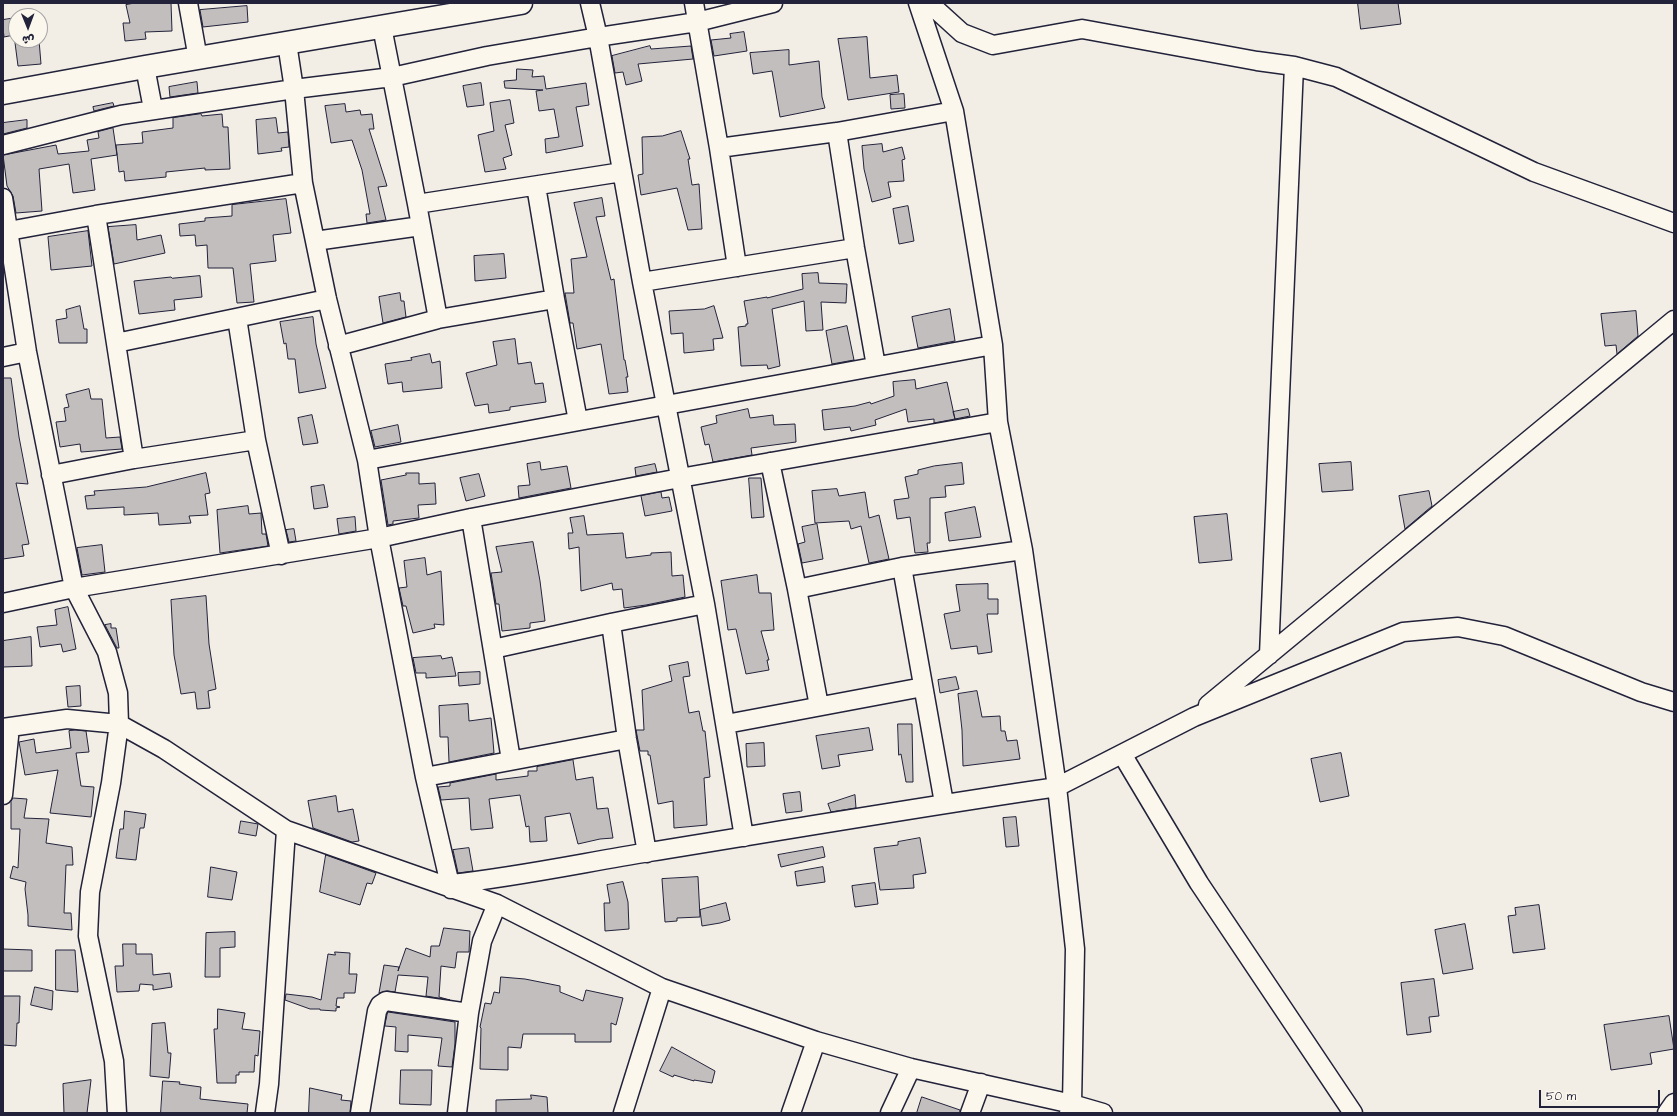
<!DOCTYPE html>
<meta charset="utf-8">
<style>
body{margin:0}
#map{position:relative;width:1677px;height:1116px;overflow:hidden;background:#f2eee5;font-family:"Architects Daughter","Playpen Sans Arabic",sans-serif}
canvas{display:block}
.frame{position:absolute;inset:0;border:4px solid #22223b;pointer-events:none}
.north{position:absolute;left:8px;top:8px;width:40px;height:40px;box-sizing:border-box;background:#fbf7ec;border:1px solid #a4a2a5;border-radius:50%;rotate:179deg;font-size:11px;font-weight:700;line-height:16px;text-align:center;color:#22223b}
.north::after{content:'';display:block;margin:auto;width:14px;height:18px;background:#22223b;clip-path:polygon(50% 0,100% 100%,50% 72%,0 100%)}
.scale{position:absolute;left:1539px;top:1090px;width:121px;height:18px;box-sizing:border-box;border:2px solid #22223b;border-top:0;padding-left:5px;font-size:12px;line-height:14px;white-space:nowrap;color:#22223b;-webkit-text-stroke:3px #fbf7ec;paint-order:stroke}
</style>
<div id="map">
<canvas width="1677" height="1116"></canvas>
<div class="frame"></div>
<div class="north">ش</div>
<div class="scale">50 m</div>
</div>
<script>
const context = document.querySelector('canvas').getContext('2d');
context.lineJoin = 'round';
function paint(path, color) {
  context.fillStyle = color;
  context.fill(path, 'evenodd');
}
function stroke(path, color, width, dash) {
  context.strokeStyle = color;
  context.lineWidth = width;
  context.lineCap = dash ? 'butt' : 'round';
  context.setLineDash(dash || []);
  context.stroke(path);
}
const building = new Path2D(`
 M135,3H171L172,31L145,32L146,39L125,41L123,23H130L126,5Z
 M1358,3H1398L1401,24L1361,29Z
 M247,6L248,22L203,27L200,10Z
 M16,18V40H39L41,64L18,66L14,35L4,37L3,28V20Z
 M744,32L747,51L714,56L711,40L731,38L730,34Z
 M867,37L870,78L897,75L899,92L848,100L838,39Z
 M650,46L651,49L691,46L693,59L638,64L642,81L626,85L623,72L615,73L612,56Z
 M789,50V65L819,61L822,97L825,108L780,117L772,71L753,74L750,53Z
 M517,69L533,70L532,77L544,76L546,89L586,83L589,105L576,107L583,146L546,153L545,139L559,137L554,109L539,111L536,91L543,90L505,88L504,81L516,80Z
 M197,82L198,93L170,97L169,87Z
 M481,83L484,105L467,107L463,86Z
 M904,94L905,108L891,109L890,95Z
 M510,100L514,123L505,125L512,155L503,158L506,169L485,172L478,135L494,131L490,103Z
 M113,103L114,106L94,111L93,107Z
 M345,104L346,112L360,110L361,115L372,114L374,129H369L387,186L378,187L386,220L367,223L366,214H370L362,170L352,140L331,143L325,106Z
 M201,114L202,116L222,114L223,127H228L230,169L205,170V168L166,172V177L125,181L124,171L119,172L116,145L143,143L142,132L173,128V118Z
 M276,118L278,133L288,132L289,147L281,148L282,151L258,154L256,120Z
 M27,120V128L3,134V123Z
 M113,128L117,155L91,159L95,190L73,193L69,164L39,169L42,211L16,213L13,196L7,186L3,155L56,145L58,154L89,151L87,140L99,138L98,132Z
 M681,131L690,159H688L692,185L699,184L702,229L688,230L677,188L641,195L638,175L643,174L642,137L662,136Z
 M882,144L883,152L902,147L905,159L902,160L904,181L888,182L891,197L872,202L864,169L862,146Z
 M602,198L605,216L596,217L611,280L614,279L624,360H625L628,377H626L628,392L609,394L601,344L577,349L573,323H570L565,293H574L571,259L587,257L574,203Z
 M286,199L291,233L273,235L276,261L250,264L254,302L237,303L233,268H208L207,245L196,246L195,235L180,236L179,224L205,221V218L232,216V205Z
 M908,206L914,241L899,244L893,209Z
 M136,225L137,240L161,235L165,253L114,264L108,227Z
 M88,231L92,266L51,270L48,237Z
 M504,254L506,278L475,281L474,256Z
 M818,273L819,283L847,284L846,303L821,302L823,330L806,331L804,301L772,309L780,366L768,369L767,365L741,366L738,327L746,326V324H748L744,301L767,297V298L803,289L802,274Z
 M200,276L202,297L174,300L175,310L139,314L134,281L171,277L172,278Z
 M400,293L401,301H404L406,317L383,323L379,297Z
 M80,306L84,329H87V343H59L56,320L67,318L66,310Z
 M714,306L723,338L713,339L714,350L684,353L683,333L671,334L669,311L704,309Z
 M950,309L955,341L918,348L912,317Z
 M1636,311L1638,336L1617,354L1616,345L1605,346L1601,314Z
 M313,317L316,344L326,388L299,393L295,359H288L286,343L284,344L280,322Z
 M847,326L854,360L832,364L826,331Z
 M515,339L518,364L531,362L535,384L543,383L546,402L510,407V410L489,413L488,404L475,406L466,373L497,365L493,342Z
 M430,354L432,363L440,361L442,388L403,392L402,382L388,384L385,364L412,360L411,358Z
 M3,378H11L19,437L28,484L16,483L29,544L22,545L24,556L3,559Z
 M915,380L916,389L947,382L955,419L934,423V419L908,422L906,409L875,420L876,425L851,431L850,427L824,430L822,410L855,406L870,402L871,404L894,396L893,382Z
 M89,389L91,399H102L106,438L120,437L122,449L81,452L80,444L60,447L56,422L66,421L64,408L69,407L66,395Z
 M748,409L750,418L773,415L774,425L795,424L796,442L751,448L752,455L713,462L709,444L705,445L701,427L717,423L716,416Z
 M968,409L970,416L955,419L953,412Z
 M312,415L318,443L303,445L298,418Z
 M398,425L401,442L375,447L371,431Z
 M540,462L541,470L567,466L571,488L519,498L518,486L530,485L527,464Z
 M1351,462L1353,490L1322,492L1319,464Z
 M962,463L964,484L945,486L946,497L930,498V543H927L928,552L915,553L910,517L897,519L894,500L909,498L905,477L918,474V470L934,466Z
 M655,464L657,472L636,476L635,468Z
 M206,473L210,493L205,494L208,515L189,516L191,523L159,525L158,513L124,515V507L87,509L85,496L95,495L94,491L146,487Z
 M406,473H419V484L435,483L436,504L418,505L419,518L393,521V524L388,525L381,480L406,475Z
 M479,474L485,496L466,501L460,478Z
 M749,478H761L764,517L752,518Z
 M324,485L328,507L314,509L311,487Z
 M837,489L839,496L865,492L869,518L879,515L889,559L869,563L861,526L851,529L849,521L815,523L812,491Z
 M1429,491L1432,506L1405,529L1399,496Z
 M661,492L662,498L669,497L672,511L645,516L641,496Z
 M248,506L249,514L261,513L262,534H266L268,546L220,553L217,510Z
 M975,507L981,537L949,541L945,513Z
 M1227,514L1232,560L1199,563L1194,517Z
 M584,516L587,535L623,533L626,558L651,555V553L671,552L672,576L683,575L685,597L646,605L624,608L622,589L613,590L612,583L581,591L579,547L569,549L568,533H573L570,518Z
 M355,517L356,531L339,534L337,519Z
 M817,524L823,559L802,563L798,544L805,542L802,527Z
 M294,529L296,541L289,542L286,530Z
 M533,542L540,581L545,621L530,623V628L502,631L499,604H496L491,573L502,572L496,547Z
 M102,545L105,572L82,575L77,548Z
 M425,558L427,575L441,571L444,625L434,624L435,628L413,633L406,606H403L399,588L407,587L404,561Z
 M757,575L759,593H771L774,630L761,631L769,660H767L769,670L746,674L736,629L728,630L721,581Z
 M988,584V599H998V614H987L992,652L978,654L977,646L951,649L944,614L960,611L956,585Z
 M206,596L209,644L216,689L208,691L210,708L197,709L195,692L181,694L174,655L171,600Z
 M68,607L76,649L63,652L61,644L40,647L37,627L57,625L55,610Z
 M111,624V628H116L119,648H117L105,625Z
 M31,637L32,666L3,667V641Z
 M441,656L442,659L452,657L456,676L426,678V673H416L413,658Z
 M688,662L690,676L683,677L689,713L699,711L703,731H705L710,777L704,778L707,825L674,828L673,801L658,804L650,755H648V751H640L636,730H644L642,690L672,681L669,666Z
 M480,672V684L459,686L458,673Z
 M956,677L959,689L940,693L938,680Z
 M80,686L81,706L68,707L66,687Z
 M977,691L982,717L1000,716L1001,731H1005L1007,741L1017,740L1020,759L963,766L962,730L958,694Z
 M468,704L469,721L491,718L494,753L449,762L448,737H440L439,706Z
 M898,724H912L913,782H906L901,754L899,755Z
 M869,728L873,750L838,755L840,766L822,769L816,736Z
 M76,730L86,731L89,752L76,753L81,786L94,787L91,817L50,813L58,770L25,775L19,742L34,739L36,753L71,748L69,731Z
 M764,743L765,766L747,767L746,744Z
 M1341,753L1349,796L1320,802L1311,759Z
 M573,760L576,780L593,777L597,809L608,808L613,838L600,839L578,844L570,813L545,817L547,841L530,842L529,826L526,827L520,795L489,799L493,828L471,830L469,798L441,800L438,787L450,786V783L496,774V780L528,776V771H537V767Z
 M800,792L802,811L786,813L783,794Z
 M855,795L856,808L831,812L828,804Z
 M336,796L338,812L353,809L359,841L352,842L313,828L308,801Z
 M13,798L27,799L24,818L49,819L46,843L72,847L73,865H66L64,913H71L72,930L28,926V915L25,889L26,882L10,878L13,866L18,868L20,829H11V802Z
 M125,811L146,814L144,828H140L136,860L116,858L120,829H123Z
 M1016,817L1019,846L1006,847L1003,818Z
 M241,821L258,824L256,836L239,833Z
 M920,838L926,873L913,875L914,888L880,890L874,848L898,845V842Z
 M823,847L825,857L781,867L778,855Z
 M469,848L473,871L458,873L453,850Z
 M326,855L376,873L372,884L367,883L360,905L320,892Z
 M211,867L237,872L232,900L208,897Z
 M823,867L825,882L797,886L795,872Z
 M698,877L700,917L677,918V921L665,922L662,879Z
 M623,882L628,902L629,929L605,931L604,903H610L607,885Z
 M875,883L878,904L855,907L852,886Z
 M726,903L730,920L720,923L702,926L700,910Z
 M1539,905L1545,949L1513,953L1508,916L1516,915L1515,908Z
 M1465,924L1473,969L1443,974L1435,930Z
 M444,928L470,931L469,952H457L455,968L441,966L439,997L450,1000L426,996L428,977L398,975L395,992L387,991L379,993L384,965L399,967L398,971L406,948L430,957L431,946H439Z
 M235,932V947L220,948V977H205L206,933Z
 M123,944H136V954H152L153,975L170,973L172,987L153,990V985L140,984L139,991L117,992L115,966H123Z
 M3,949L32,950V971H3Z
 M56,950H75L78,992L56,990Z
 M335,952L350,953L349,974H357L355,993H344V998H337L336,1006L340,1007L336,1008V1011L320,1010V1009H310L285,1000L286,994L312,997L321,1000L328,954L335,955Z
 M501,977L525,979L560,986V992L583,1001L586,990L623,998L616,1025L611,1023V1042H575V1034H523L521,1048L508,1047V1070L480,1069L481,1028L480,1027L485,1003L491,1004L494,992L499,993Z
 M1434,979L1439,1016L1429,1017L1431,1032L1407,1035L1401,983Z
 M35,987L53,991L52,1010L31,1005Z
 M4,996H20L19,1023H17L16,1046L3,1045Z
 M218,1009L245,1013L242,1029L260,1031L258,1056L255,1055L254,1072H239V1075H236V1083H217L214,1029H217Z
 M388,1012L455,1022V1044L452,1067L438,1066L442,1038L408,1035V1052L395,1051L396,1027L385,1026Z
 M1669,1016L1674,1049L1650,1053L1652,1064L1611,1070L1604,1025Z
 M165,1023L168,1053H171L169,1078L150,1076L152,1024Z
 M672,1047L715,1071L712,1083L694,1080V1081L674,1075L673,1077L660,1071Z
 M401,1070H432L431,1105L400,1104Z
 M91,1080L87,1113H64L63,1084Z
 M163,1081L180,1082L179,1084L201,1087L200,1099L248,1104L247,1113H161Z
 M310,1088L342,1095L341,1100L351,1101L350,1113H309Z
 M531,1095L547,1097L548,1113H496V1100L531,1099Z
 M922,1097L960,1110V1113H917Z`);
paint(building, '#c2bebe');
stroke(building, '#22223b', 1);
const street = new Path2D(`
 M188,3L198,59
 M590,3L598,37L642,282L705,604L744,837
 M694,3L719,148L737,267
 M929,3L962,33L993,45L1082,29L1257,61L1294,66L1336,77L1534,172L1674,223
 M382,27L417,204L438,319
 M287,43L294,89L303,183L327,299L367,460L379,538L425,777L451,889
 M145,67L153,109
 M837,132L855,248L876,366
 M3,145L121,115L294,89L392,77L487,56L598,37L697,22L773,3
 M719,148L837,132L954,111
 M536,186L555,299L578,421
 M3,198L27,352L74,588L107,652L118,693L119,724L111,783L90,892L88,936L114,1061L117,1113
 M417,204L622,172
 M96,215L134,459
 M3,232L96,215L303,183
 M315,241L421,226
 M642,282L855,248
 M237,318L256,440L281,555
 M116,343L327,299
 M338,346L438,319L555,299
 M3,357L27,352
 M367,460L993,345
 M770,462L797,589L819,706
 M51,475L134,459L256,440
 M471,518L511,760
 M902,567L944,803
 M797,589L902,567L1023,550
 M3,603L74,588L379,538L471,518L680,478L998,422
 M611,623L627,739L647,853
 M493,649L611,623L705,604
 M1269,655L1294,66
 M1208,705L1674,320
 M726,724L923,687
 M3,728L67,719L119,724L164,749L286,830
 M1122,754L1199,883L1353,1113
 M425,777L627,739
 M3,795L10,727
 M451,884C517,877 582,863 649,852C785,830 920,807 1057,787L1023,550L998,422L993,345L954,111L918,3
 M265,1113L269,1084L286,830L497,904L662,988L816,1041L911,1068L1072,1104L1103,1113
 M360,1113L377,1011L380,1005L386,1001L469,1013L482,941L497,904
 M457,1113L469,1013
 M623,1113L662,988
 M791,1113L816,1041
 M890,1113L911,1068
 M970,1113L981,1083
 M1069,1113L1072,1104L1075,949L1057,787L1194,717L1403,632L1458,627L1504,636L1641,692L1674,702
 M1667,1113L1674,1103`);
const secondary = new Path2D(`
 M3,93L145,67L521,3`);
stroke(street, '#22223b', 21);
stroke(secondary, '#22223b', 25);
stroke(street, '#fbf7ec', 18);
stroke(secondary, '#fbf7ec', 22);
</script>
